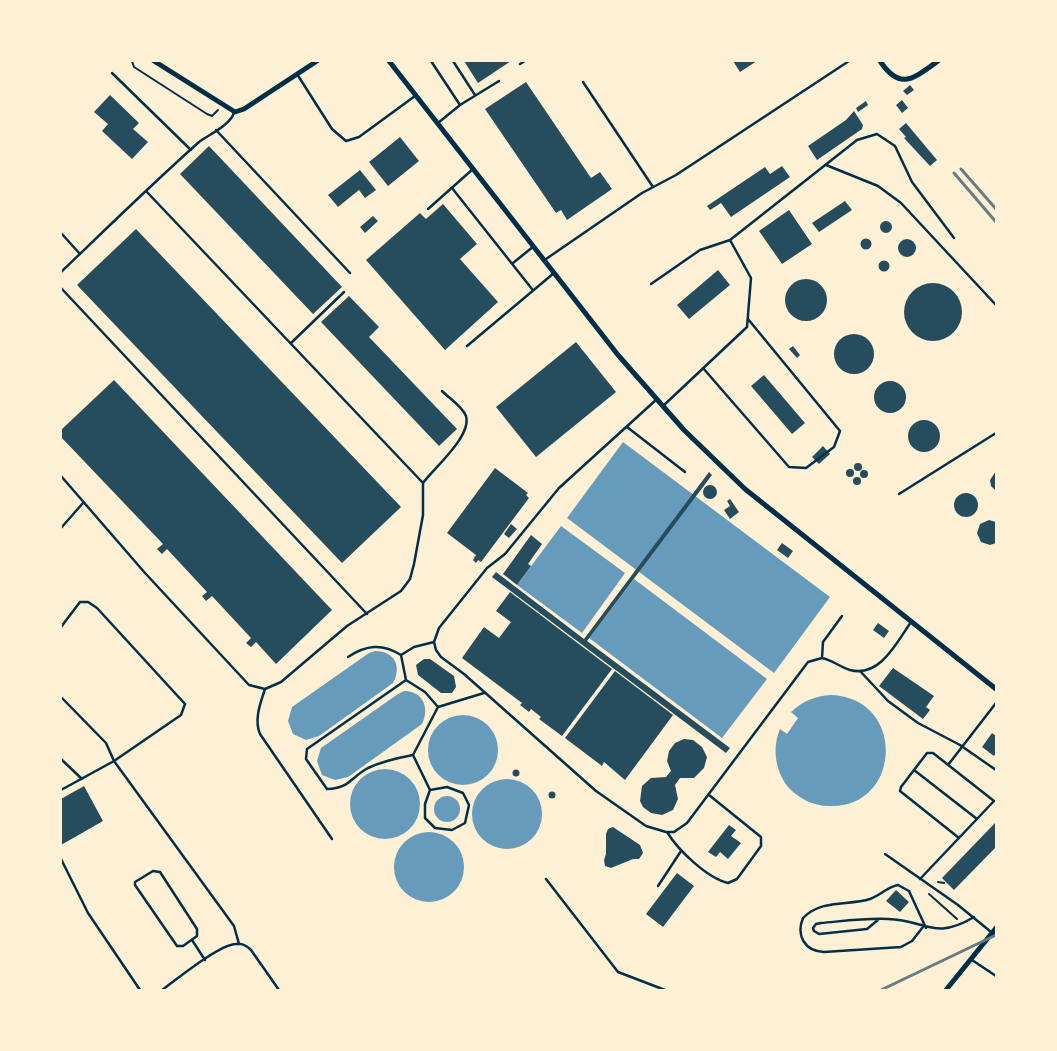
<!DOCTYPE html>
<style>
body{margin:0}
#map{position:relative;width:1057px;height:1051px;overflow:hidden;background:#fdf0d5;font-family:"Exo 2",sans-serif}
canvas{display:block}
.frame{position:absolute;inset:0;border:62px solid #fdf0d5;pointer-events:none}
</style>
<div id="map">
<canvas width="1057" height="1051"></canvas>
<div class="frame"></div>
</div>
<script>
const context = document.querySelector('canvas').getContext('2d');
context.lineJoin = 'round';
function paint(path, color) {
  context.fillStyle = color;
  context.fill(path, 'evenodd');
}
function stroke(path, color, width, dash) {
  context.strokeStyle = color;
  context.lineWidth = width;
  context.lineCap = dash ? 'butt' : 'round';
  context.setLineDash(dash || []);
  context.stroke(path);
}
paint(new Path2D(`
 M623,442L830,597L774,673L567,518Z
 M561,526L625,573L582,633L517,585Z
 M634,579L767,679L722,738L589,638Z
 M375,651C395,651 402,667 393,683L319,736L306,740L293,734L288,721L292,707L369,653Z
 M404,691C423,691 430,708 422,724L348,777L335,780L322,775L317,761L321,748L398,694Z
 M831,695C907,698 902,809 829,806C813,806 798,798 788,787C775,770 772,748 780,729L787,734L798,718L791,712C803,701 815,696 831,695Z
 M428 750a35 35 0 1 1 70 0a35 35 0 1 1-70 0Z
 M350 804a35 35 0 1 1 70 0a35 35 0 1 1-70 0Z
 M472 814a35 35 0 1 1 70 0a35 35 0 1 1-70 0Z
 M434 809a13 13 0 1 1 26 0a13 13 0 1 1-26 0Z
 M394 867a35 35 0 1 1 70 0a35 35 0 1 1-70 0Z`), '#669bbc');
paint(new Path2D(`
 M464,61H511L478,83Z
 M733,61H757L740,72Z
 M526,82L591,178L600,172L612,189L567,220L561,210L556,213L485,109Z
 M910,85L914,90L907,95L903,91Z
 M110,95L139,123L133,129L148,142L132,159L102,131L108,124L94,112Z
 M902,100L908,108L902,113L896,105Z
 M866,101L868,105L858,112L856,108Z
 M854,111L863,125L862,129L817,160L808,146L846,120Z
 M906,123L937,160L930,166L904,138L906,137L899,129Z
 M400,137L419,161L388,186L369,162Z
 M209,146L342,287L313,314L180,174Z
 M782,166L790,177L731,217L721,203L710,210L707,206L765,167L770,174Z
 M360,170L376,190L365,198L359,190L338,207L328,195Z
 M845,201L852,210L819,232L812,223Z
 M443,204L477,244L460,259L498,302L445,350L366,260L420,213L426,219Z
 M789,210L812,244L782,264L759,231Z
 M373,216L378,221L365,233L360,227Z
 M880 227a6 6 0 1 1 12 0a6 6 0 1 1-12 0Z
 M136,229L401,507L342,563L77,285Z
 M860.5 244a5.5 5.5 0 1 1 11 0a5.5 5.5 0 1 1-11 0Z
 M898 248a9 9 0 1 1 18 0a9 9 0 1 1-18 0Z
 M878.5 266a5.5 5.5 0 1 1 11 0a5.5 5.5 0 1 1-11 0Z
 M718,270L730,285L689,319L677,305Z
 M785 300a21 21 0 1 1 42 0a21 21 0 1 1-42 0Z
 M904 312a29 29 0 1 1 58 0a29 29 0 1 1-58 0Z
 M349,296L379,327L369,337L457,429L439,446L321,322Z
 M834 354a20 20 0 1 1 40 0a20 20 0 1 1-40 0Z
 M576,342L616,392L536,457L496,407Z
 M793,346L800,355L797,358L789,349Z
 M764,375L805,423L792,434L751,386Z
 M114,380L332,610L276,664L256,642L251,647L246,643L251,638L212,596L206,601L202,596L207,592L167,549L162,554L157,549L163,544L61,437V430Z
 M874 397a16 16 0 1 1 32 0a16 16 0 1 1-32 0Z
 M908 436a16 16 0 1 1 32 0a16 16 0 1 1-32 0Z
 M823,446L830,454L819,464L812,457Z
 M854 467a4 4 0 1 1 8 0a4 4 0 1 1-8 0Z
 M495,468L528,493L526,495L529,498L481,562L478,560L476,563L473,560L476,555L447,533Z
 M846 473a4 4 0 1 1 8 0a4 4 0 1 1-8 0Z
 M860 474a4 4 0 1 1 8 0a4 4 0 1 1-8 0Z
 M996,471V491L991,486L990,480Z
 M709,472L712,475L587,641L730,748L726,753L492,577L496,572L584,639Z
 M853 481a4 4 0 1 1 8 0a4 4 0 1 1-8 0Z
 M703 492a7 7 0 1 1 14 0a7 7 0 1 1-14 0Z
 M954 505a12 12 0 1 1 24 0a12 12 0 1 1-24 0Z
 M730,499L739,512L730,519L724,510L730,506L727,501Z
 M989,520L996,522V543L990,545L981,542L977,533L980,524Z
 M511,524L517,529L509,538L504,534Z
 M531,535L542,544L528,564L531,566L517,585L503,574Z
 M782,543L793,551L788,558L777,550Z
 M510,592L612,669L562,736L539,719L541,717L531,709L529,712L520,705L522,703L462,658L484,627L499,638L511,622L496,611Z
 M878,623L889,631L884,638L873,630Z
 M424,659H430L454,676L456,687L452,693H441L418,675L416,665Z
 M893,668L934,696L926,707L930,710L923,719L879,686Z
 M615,671L673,715L625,780L604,762L602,766L565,738Z
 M992,733L996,736V753L994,756L982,747Z
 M684,739L693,740L702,747L707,757L704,768L694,778H680L675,785L678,799L673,810L662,815L651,813L643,807L640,801L642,786L651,778L666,777L671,771L667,761L669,751L675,743Z
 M512.5 773a3.5 3.5 0 1 1 7 0a3.5 3.5 0 1 1-7 0Z
 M84,786L103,821L61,845V799Z
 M548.5 795a3.5 3.5 0 1 1 7 0a3.5 3.5 0 1 1-7 0Z
 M996,822V847L954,890L942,878Z
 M729,825L736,830L731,836L741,843L728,859L720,852L716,857L708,852Z
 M613,827L640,845L643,853L639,859H633L611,868L605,866L604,860L606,854V834L608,829Z
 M677,873L694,886L663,927L646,914Z
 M896,890L909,902L900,912L886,901Z`), '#264d5e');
stroke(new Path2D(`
 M132,61L134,67L207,114L212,116L218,110
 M938,882L944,883
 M929,894L957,919`), '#003049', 2);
stroke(new Path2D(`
 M431,61L460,105
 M453,61L475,95
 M520,64L525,61
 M112,73L191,150
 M297,74L332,129L346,141L359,137L415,96
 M583,82L653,187
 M438,123L460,105L499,81
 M216,130L350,273
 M826,165L878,186L901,203L996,305
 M452,188L532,289
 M146,191L423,483
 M428,209L473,169
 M61,233L80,254
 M730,240L857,140L877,134L895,146L912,182L954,238
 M546,259L642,193L676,175L849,61
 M513,263L534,246
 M61,272C107,228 152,184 199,142C210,134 229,126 234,113
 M651,284L700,250L730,240L751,278L747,327L663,406
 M61,288L367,614
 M291,343L344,292
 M467,346L554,273
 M703,368L789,467L806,468L834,447L840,431L748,319
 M657,399L559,488L505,554L487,568L439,628L434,642L436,650L441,657L464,674L596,791L646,826L666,832H674L687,823L808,662L822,658C832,660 840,667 850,670C880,678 897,642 911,622
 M627,427L685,472
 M61,476L145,573L249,685L265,689L281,682L347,626L401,591L410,579L414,564L423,515V483C434,468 472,436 466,416C462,406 449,398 442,391
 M899,494L996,433
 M61,528L83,503
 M61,627L80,602H88L97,608L185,704L181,715L114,761L61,790
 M401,655L414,647L434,642
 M348,657C366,645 382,643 401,655L406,680
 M822,658L823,642L842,616
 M860,671L888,701L918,723L960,745L996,770
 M265,689C260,704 254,720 260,734L332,839
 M61,697L106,743L114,761L234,926L239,944
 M413,755C397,758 383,761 368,768C351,777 349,789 327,789L306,759L307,749L406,680L425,692L438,707
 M61,759L82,779
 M948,765L996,703
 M914,770L977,819
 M430,790L447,787L463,793L469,805L465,823L452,830L435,828L425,818V804L430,790L413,755L438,707L484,693
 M667,832C678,850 707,878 728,883L737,879L761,846V837L709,795
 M885,854L958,905L996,936
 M61,859L88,913L140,990
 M153,871L160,872L197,929V936L183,946H177L135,885V882Z
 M546,879L618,972L665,990
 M920,879L994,801L933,753H927L901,787L900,791L959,838
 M658,886L681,851
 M878,920L867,929L819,934L814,931L813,928L816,924L821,923C844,921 866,918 888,919C926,920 934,941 974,917
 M923,927L912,941L901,947L824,952C804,951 796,935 803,918C821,899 848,906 870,899C881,895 887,887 898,885L909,891L926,928
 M192,940L205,960
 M972,960L996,976
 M162,990C177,979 220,944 236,944C242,943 247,946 251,950L279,990`), '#003049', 2.5);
stroke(new Path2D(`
 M154,61L235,112L244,109L317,61
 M389,61L618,355L684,430L745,489L996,689
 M880,61C900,91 913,79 938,61
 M946,990L996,928`), '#003049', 5);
stroke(new Path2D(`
 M961,169L996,209
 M954,173L996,222
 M881,990L996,935`), '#657d81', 3);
</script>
